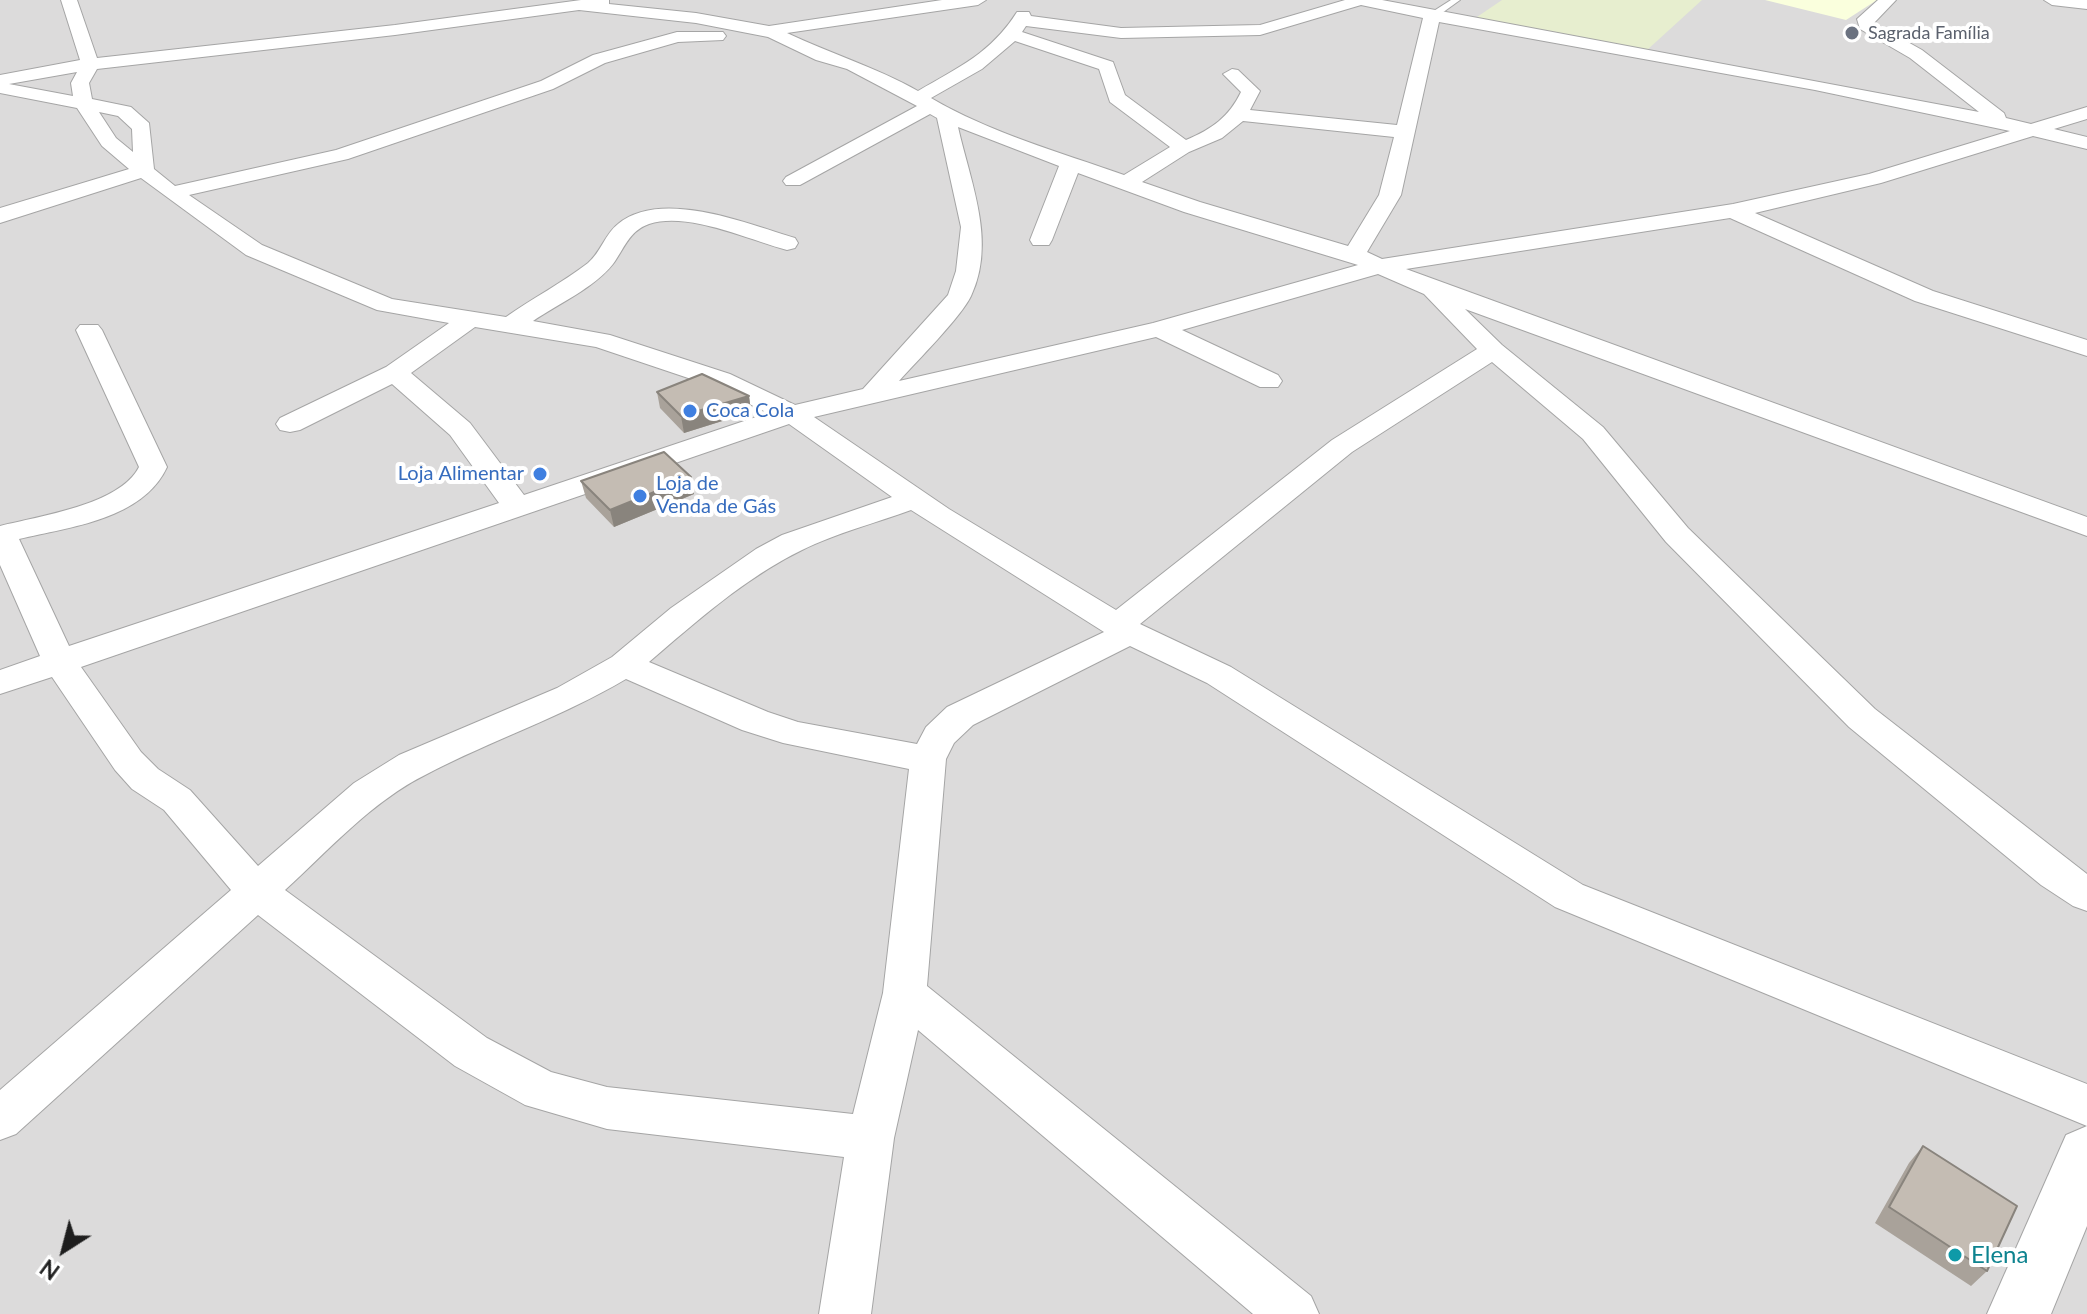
<!DOCTYPE html>
<meta charset="utf-8">
<style>
body{margin:0}
#map{position:relative;width:2087px;height:1314px;overflow:hidden;background:#efede4;font-family:Lato,sans-serif}
canvas{display:block}
.north{position:absolute;left:24px;top:1210px;width:80px;height:80px;-webkit-text-stroke:6px #fff;paint-order:stroke;rotate:216deg;font-size:22px;font-weight:700;line-height:32px;text-align:center;color:#1e1e1e}
.north::after{content:'';display:block;margin:auto;width:28px;height:36px;background:#1e1e1e;clip-path:polygon(50% 0,100% 100%,50% 72%,0 100%)}
</style>
<div id="map">
<canvas width="2087" height="1314"></canvas>
<div class="north">N</div>
</div>
<script>
const context = document.querySelector('canvas').getContext('2d');
context.lineJoin = 'round';
function paint(path, color) {
  context.fillStyle = color;
  context.fill(path, 'evenodd');
}
function stroke(path, color, width, dash) {
  context.strokeStyle = color;
  context.lineWidth = width;
  context.lineCap = dash ? 'butt' : 'round';
  context.setLineDash(dash || []);
  context.stroke(path);
}
function write(font, color, halo, rows, align = 'center') {
  context.font = font + ' Lato,sans-serif';
  context.lineWidth = 8;
  context.setLineDash([]);
  context.textBaseline = 'middle';
  context.strokeStyle = halo;
  context.fillStyle = color;
  for (const [text, x, y, turn = 0] of rows) {
    context.save();
    context.translate(x, y);
    context.rotate((+turn || 0) * Math.PI / 180);
    context.textAlign = isNaN(turn) ? turn : align;
    if (halo) context.strokeText(text, 0, 0);
    context.fillText(text, 0, 0);
    context.restore();
  }
}
paint(new Path2D(`
 M0,0H2087V1314H0Z`), '#dcdbdb');
paint(new Path2D(`
 M1765,0H1877L1846,20Z`), '#faffdd');
paint(new Path2D(`
 M1502,0H1702L1646,51L1474,19Z`), '#e7eecf');
const service = new Path2D(`
 M1451,0H1460L1435,18H1429V14Z`);
const minor = new Path2D(`
 M61,0H77L97,58L395,25L581,0H609V4L696,13L769,26L942,0H986L978,5L787,33C831,54 876,67 918,91C959,67 991,53 1017,12H1029L1031,16L1121,28L1260,25L1345,0H1382L1979,112L1910,58L1860,29L1857,19L1878,0H1896L1874,23L1922,50L2004,113L2006,118L2031,124L2087,107V119L2054,129L2087,137V149L2033,136L1881,183L1755,213L1933,291L2087,340V356L1915,301L1730,218L1406,269L2087,517V536L1465,309L1502,345L1603,427L1688,528L1875,709L2087,874V911L2073,906L2041,885L1849,727L1666,542L1583,439L1492,362L1352,452L1140,624L1231,667L1583,885L2087,1084V1126L1555,907L1207,683L1130,646L973,725L954,743L946,759L927,986L1311,1296L1319,1314H1253L918,1030L894,1138L871,1314H819L844,1157L607,1129L525,1105L455,1066L258,915L16,1134L0,1140V1090L231,890L164,810L132,789L115,770L52,677L0,694V670L40,656L0,565V526C39,516 120,505 139,467L76,330L80,325H98L102,330L167,467C143,519 71,527 19,539L69,646L499,503L450,435L392,384L300,430L290,432L280,430L276,424L280,418L386,367L449,323L377,310L246,255L141,178L0,223V208L129,169L102,146L77,108L0,93V75L80,60ZM1361,5L1423,18L1397,125L1250,110L1260,91L1238,70L1232,69L1223,74L1241,92C1229,117 1212,129 1186,140L1125,95L1113,62L1022,32L1026,26L1121,38L1260,35ZM579,10L696,23L768,37L816,60L847,69L917,106L786,177L783,181L786,185H800L930,114L937,118L961,227L956,271L948,295L863,389L795,405L730,374L610,335L533,321C558,304 594,288 613,264C624,249 629,231 649,224C688,211 749,240 787,250L795,248L798,243L795,238C748,224 661,188 618,224C605,234 601,252 588,263C562,283 533,298 506,317L392,299L262,245L189,195L348,159L553,89L605,63L678,42L723,40L726,36L723,32H677L593,55L541,81L336,150L175,186L154,169L149,123L131,107L92,99L89,83L97,69L395,35ZM1439,22L1815,90L2010,131L1869,174L1733,204L1382,259L1367,252L1401,195ZM1015,41L1099,69L1110,102L1170,147L1124,175C1059,152 991,133 931,98L982,69ZM77,72L71,83L73,96L9,84ZM99,112L118,116L132,129L133,152L116,138ZM1243,121L1394,137L1379,195L1348,246L1200,202L1142,182L1189,152L1222,138ZM958,127L1059,166L1030,240L1033,245H1049L1052,240L1078,173L1184,212L1358,265L1153,323L899,381C917,361 961,317 971,296C997,242 970,181 958,127ZM1378,274L1424,294L1477,349L1332,440L1116,610L949,509L814,417L1156,337L1260,387H1278L1282,381L1278,375L1182,330ZM475,327L596,347L712,386L768,413L524,495L470,423L411,373ZM789,424L892,497L782,535L756,549L671,608L612,657L557,688L399,755L354,783L258,866L190,790L158,769L141,752L81,667ZM911,510L1104,632L947,707L926,727L917,744L798,722L768,712L649,662C696,622 746,577 802,550C836,533 876,523 911,510ZM626,679L742,730L783,743L909,769L883,993L853,1114L607,1087L551,1072L487,1038L285,890C329,850 372,801 427,774C492,740 562,717 626,679Z
 M2044,0H2087V9L2052,5Z`);
const tertiary = new Path2D(`
 M2087,1126V1226L2051,1314H1987L2066,1135Z`);
stroke(service, '#a5a5a5', 2);
stroke(minor, '#a5a5a5', 2);
stroke(tertiary, '#a5a5a5', 2);
paint(service, '#fff');
paint(minor, '#fff');
paint(tertiary, '#fff');
paint(new Path2D(`
 M657,392L749,396L751,412L684,433L660,408Z
 M691,477L694,494L614,527L586,498L581,481Z
 M1923,1146L1987,1271L1971,1286L1875,1223L1909,1163Z`), '#a9a29a');
paint(new Path2D(`
 M749,396L751,412L684,433L681,416Z
 M691,477L694,494L614,527L610,510Z`), '#89847d');
const building = new Path2D(`
 M702,374L749,396L681,416L657,392Z
 M664,452L691,477L610,510L581,481Z
 M1923,1146L2017,1206L1987,1271L1889,1207Z`);
paint(building, '#c4bcb3');
stroke(building, '#89847d', 2);
for (const [x, y, r, color] of [
 [1852,33,8,"#6b7280"],
 [690,411,8,"#3f7fe0"],
 [540,474,8,"#3f7fe0"],
 [640,496,8,"#3f7fe0"],
 [1955,1255,8,"#0f9aa8"]
]) {
  const dot = new Path2D();
  dot.arc(x, y, r, 0, 2 * Math.PI);
  context.fillStyle = color;
  context.fill(dot);
  stroke(dot, '#fff', 3);
}
write('18px', '#5b616d', '#fff', [
 ["Sagrada Família",1868,33]
], 'left');
write('20px', '#366cbe', '#fff', [
 ["Coca Cola",706,411],
 ["Loja Alimentar",524,474,"right"],
 ["Loja de",656,484],
 ["Venda de Gás",656,507]
], 'left');
write('24px', '#0d838f', '#fff', [
 ["Elena",1971,1255]
], 'left');
</script>
